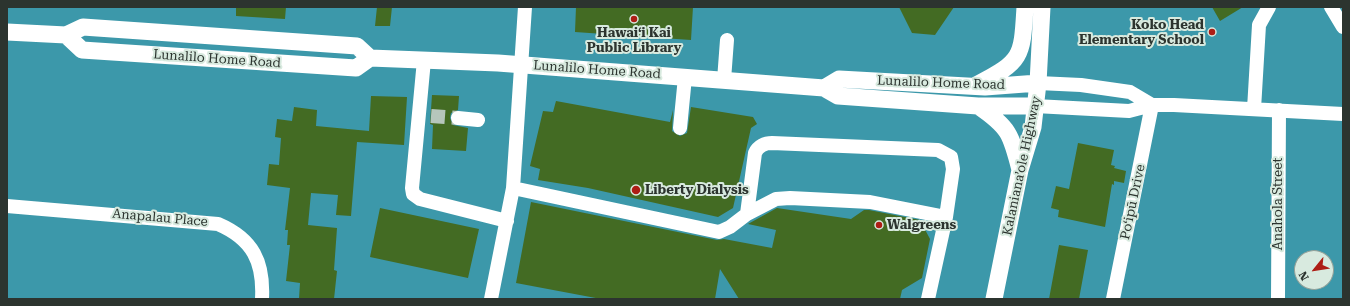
<!DOCTYPE html>
<meta charset="utf-8">
<style>
body{margin:0}
#map{position:relative;width:1350px;height:306px;overflow:hidden;background:#d8eadf;font-family:"Roboto Serif",serif}
canvas{display:block}
.frame{position:absolute;inset:0;border:8px solid #2c342f;pointer-events:none}
.north{position:absolute;left:1294px;top:250px;width:40px;height:40px;box-sizing:border-box;background:#d8eadf;border:1px solid #93a199;border-radius:50%;rotate:240deg;font-size:11px;font-weight:700;line-height:16px;text-align:center;color:#2c342f}
.north::after{content:'';display:block;margin:auto;width:14px;height:18px;background:#ad1d15;clip-path:polygon(50% 0,100% 100%,50% 72%,0 100%)}
</style>
<div id="map">
<canvas width="1350" height="306"></canvas>
<div class="frame"></div>
<div class="north">N</div>
</div>
<script>
const context = document.querySelector('canvas').getContext('2d');
context.lineJoin = 'round';
function paint(path, color) {
  context.fillStyle = color;
  context.fill(path, 'evenodd');
}
function stroke(path, color, width, dash) {
  context.strokeStyle = color;
  context.lineWidth = width;
  context.lineCap = dash ? 'butt' : 'round';
  context.setLineDash(dash || []);
  context.stroke(path);
}
function write(font, color, halo, rows, align = 'center') {
  context.font = font + ' "Roboto Serif",serif';
  context.lineWidth = 4;
  context.setLineDash([]);
  context.textBaseline = 'middle';
  context.strokeStyle = halo;
  context.fillStyle = color;
  for (const [text, x, y, turn = 0] of rows) {
    context.save();
    context.translate(x, y);
    context.rotate((+turn || 0) * Math.PI / 180);
    context.textAlign = isNaN(turn) ? turn : align;
    if (halo) context.strokeText(text, 0, 0);
    context.fillText(text, 0, 0);
    context.restore();
  }
}
paint(new Path2D(`
 M7,7H1343V299H7ZM1302,258H1326V282H1302Z`), '#3c98aa');
paint(new Path2D(`
 M236,7H286L285,19L236,16Z
 M377,7H392L390,26H375Z
 M576,7H693L691,40L575,32Z
 M899,7H954L935,35L912,33Z
 M1212,7H1243L1220,21Z
 M432,95L459,96L458,110L451,113L450,118L453,125L468,128L466,151L432,149L433,125L430,124Z
 M371,96L407,97L404,145L357,142L351,216L336,215L338,195L311,193L308,225L337,228L334,270L337,271L334,299H299L300,283L286,281L290,245H287L288,230H285L290,188L267,185L269,164L279,165L281,138L275,137L277,119L292,121L294,107L317,110L316,126L369,131Z
 M556,101L670,122L673,110L672,131L680,136L687,133L691,107L753,117L757,124L751,128L733,208L718,217L588,188L538,180L540,169L530,166L543,111L553,112Z
 M1078,143L1114,150L1111,165L1115,166L1114,168L1126,171L1124,183L1114,181V185L1112,184L1105,227L1058,217L1059,210L1051,208L1056,186L1069,189Z
 M531,202L717,240L724,239L772,248L776,230L748,224L777,208L851,219L864,210H869L920,220L930,239L922,278L902,290L900,299H739L720,269L715,299H601L516,283Z
 M380,208L479,229L468,278L370,257Z
 M1059,245L1088,250L1079,299H1049Z`), '#436b23');
stroke(new Path2D(`
 M431,116L458,118`), '#b6c6bc', 14, [14, 7]);
stroke(new Path2D(`
 M1331,7L1343,27
 M424,60L412,188L413,194L420,199L507,221
 M724,80L727,40
 M1038,83L1081,85L1130,92L1152,105
 M1035,106L1129,111L1152,105H1174L1343,114
 M1254,109L1259,25L1269,7
 M458,118L478,120
 M680,128L685,77
 M513,188L719,232L730,227L747,214L776,199L790,198L870,202L946,217
 M7,206L218,224C253,239 264,262 262,299
 M747,214L755,153C758,146 765,143 772,143L938,150L951,157L953,169L946,217L928,299
 M491,299L513,188L525,7
 M1113,299L1152,105
 M1278,299L1279,110`), '#fff', 14);
stroke(new Path2D(`
 M7,32L66,35L83,27L357,46L370,58
 M66,35L82,50L356,68L370,58L498,63L824,88L838,96L978,106H1035
 M978,84C1023,61 1022,56 1025,7
 M824,88L839,79L985,87L1038,83
 M978,106C1009,127 1011,134 1020,170
 M994,299L1020,170L1033,127L1038,83L1042,7`), '#fff', 17);
for (const [x, y, r, color] of [
 [634,19,4,"#ad1d15"],
 [1212,32,4,"#ad1d15"],
 [636,190,5,"#ad1d15"],
 [879,225,4,"#ad1d15"]
]) {
  const dot = new Path2D();
  dot.arc(x, y, r, 0, 2 * Math.PI);
  context.fillStyle = color;
  context.fill(dot);
  stroke(dot, '#d8eadf', 1.5);
}
write('bold 13px', '#2c342f', '#d8eadf', [
 ["Koko Head",1204,25,"right"],
 ["Elementary School",1204,40,"right"],
 ["Hawaiʻi Kai",634,33,"center"],
 ["Public Library",634,48,"center"],
 ["Liberty Dialysis",645,190],
 ["Walgreens",887,225]
], 'left');
write('13px', '#2c342f', '#d8eadf', [
 ["Lunalilo Home Road",217,59,4],
 ["Lunalilo Home Road",597,70,4],
 ["Lunalilo Home Road",941,83,2],
 ["Kalaniana’ole Highway",1022,166,-78],
 ["Po‘ipū Drive",1133,202,-78],
 ["Anahola Street",1278,204,-90],
 ["Anapalau Place",160,218,5]
]);
</script>
